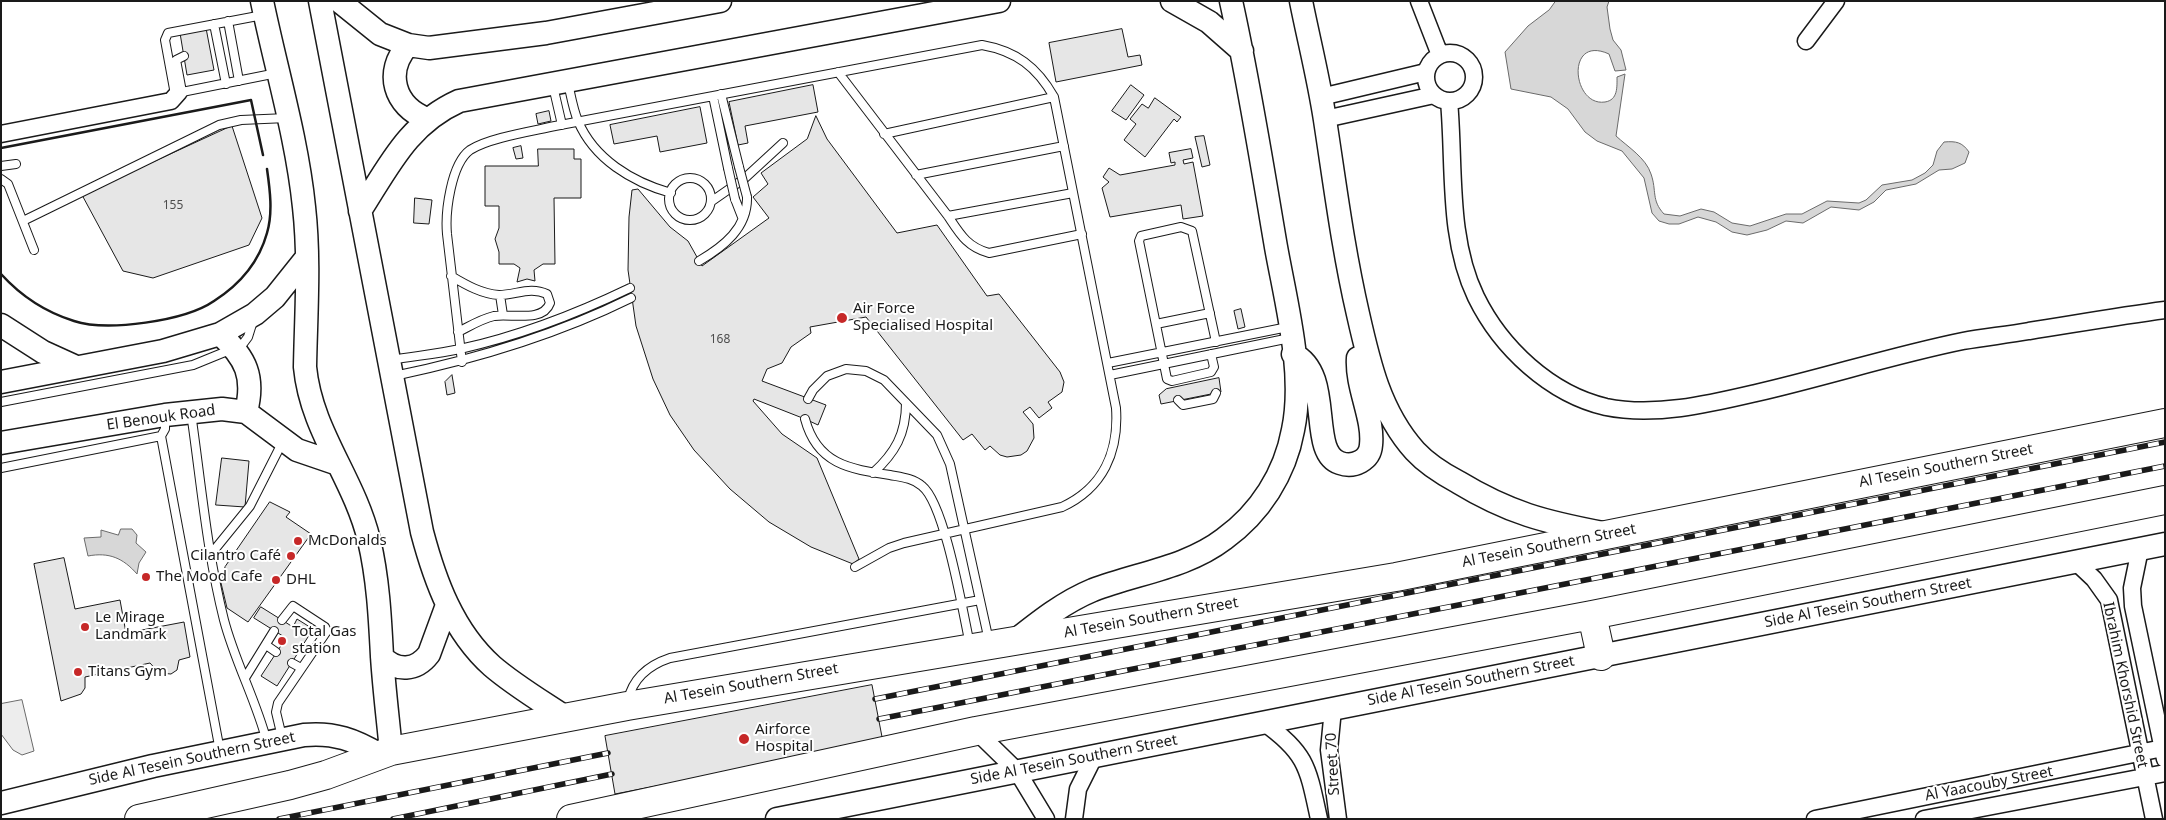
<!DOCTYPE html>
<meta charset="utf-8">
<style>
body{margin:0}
#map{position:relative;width:2166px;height:820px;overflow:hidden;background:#fff;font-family:"Noto Sans",sans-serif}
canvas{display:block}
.frame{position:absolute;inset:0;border:2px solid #1a1a1a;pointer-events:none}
</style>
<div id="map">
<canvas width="2166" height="820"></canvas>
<div class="frame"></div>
</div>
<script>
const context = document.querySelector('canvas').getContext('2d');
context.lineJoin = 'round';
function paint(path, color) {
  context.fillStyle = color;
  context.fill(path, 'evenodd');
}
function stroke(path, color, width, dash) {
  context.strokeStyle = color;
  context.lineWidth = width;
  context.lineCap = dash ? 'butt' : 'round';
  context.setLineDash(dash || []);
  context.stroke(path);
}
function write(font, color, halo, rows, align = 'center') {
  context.font = font + ' "Noto Sans",sans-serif';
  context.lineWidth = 4;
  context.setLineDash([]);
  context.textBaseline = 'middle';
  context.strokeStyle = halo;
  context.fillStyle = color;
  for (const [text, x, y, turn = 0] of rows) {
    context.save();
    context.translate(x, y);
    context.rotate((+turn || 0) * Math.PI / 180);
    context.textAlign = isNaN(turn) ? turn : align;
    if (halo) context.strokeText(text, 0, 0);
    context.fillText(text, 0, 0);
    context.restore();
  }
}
const built = new Path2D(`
 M22,700L34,751L22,755L13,750L1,734V704Z`);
paint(built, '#ededed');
stroke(built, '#6a6a6a', 1);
const water = new Path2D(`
 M1556,1H1609L1607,7L1610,29L1613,40L1621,50L1626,70L1615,71L1609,54C1565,34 1572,107 1605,102C1618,100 1617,87 1617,77L1625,74L1616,136C1628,147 1646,158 1651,174C1657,191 1651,200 1664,214L1680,216L1701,209L1714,212L1732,223L1750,226L1786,214H1802L1827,201L1859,203L1866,200L1882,185L1912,180L1925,173L1933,165L1937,151L1944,142C1956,141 1962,142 1969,152L1965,163L1952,169L1939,170L1916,184L1886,190L1874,202L1859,210L1831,207L1803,223L1786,221L1767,230L1747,235L1732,232L1716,222L1698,217L1679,224H1669L1659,221L1652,213L1644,178L1622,151L1597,141L1585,132L1568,109L1551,97L1511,89L1505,52L1528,26L1549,10Z
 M121,529H132L137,535L136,543L146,552L139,563L137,574C123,558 109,552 88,556L84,538L101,537V530L118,535Z`);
paint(water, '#d7d7d7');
stroke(water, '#6a6a6a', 1);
const building = new Path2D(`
 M206,28L214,70L187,75L180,33Z
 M1122,29L1128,57L1140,55L1142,65L1056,82L1049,43Z
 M813,85L818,112L745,126L748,143L738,145L729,102Z
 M1131,85L1144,95L1126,120L1112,111Z
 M1155,98L1181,117L1177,122L1174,119L1145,157L1124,140L1136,124L1130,119L1142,104L1148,108Z
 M700,107L707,143L660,152L657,136L614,144L610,125Z
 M549,111L551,121L538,124L536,114Z
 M816,116L827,139L897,233L937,225L987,296L999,294L1060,372L1064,382L1062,392L1048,402L1052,408L1039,418L1030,407L1023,412L1033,424L1034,438L1027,451L1021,455L1007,457L1000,455L990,446L985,450L972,434L963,440L866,317L810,327L811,333L791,347L782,363L767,369L762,381L826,405L818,425L805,419L754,399L753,401L782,434L817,458L859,559L853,564L811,547L769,522L730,489L694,450L670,415L653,379L636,326L628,270L629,217L632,190L638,189L670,227L688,241L702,266L769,218L753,197L768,184L761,173L807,139Z
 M232,126L262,218L249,245L153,278L123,271L82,195Z
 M1204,136L1210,165L1202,167L1195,137Z
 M521,146L523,158L516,159L513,148Z
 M538,149H574V159H581V198H554L555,264H543L534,270L535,281L527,279L517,282L520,268L514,264H499V252L495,239L499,228V206H485V166H538Z
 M1191,149L1193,158L1183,160L1184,164L1193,162L1203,216L1183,219L1181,205L1110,217L1102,188L1109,182L1103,177L1109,168L1120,175L1175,165V162L1171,163L1169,153Z
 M415,198L432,200L429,224L414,223Z
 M1241,309L1245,327L1238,329L1234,311Z
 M452,375L455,393L447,395L445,382Z
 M1219,378L1221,392L1161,404L1159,395L1166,389Z
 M222,458L249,461L245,507L216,505Z
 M270,502L290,512L286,517L311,534L248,622L227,608L221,583L225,567Z
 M64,558L75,609L120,600L126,633L184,622L190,657L179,660L177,670L171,674L159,673L150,663L85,677V688L81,694L61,701L34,564Z
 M261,607L293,627L297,619L313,629L277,686L261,676L286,638L254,618Z
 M872,685L883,742L615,794L605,736Z`);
paint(building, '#e6e6e6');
stroke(building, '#1a1a1a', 1);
const lane = new Path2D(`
 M263,15L168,33L165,40L174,89L182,92L277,73
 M228,21L239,81
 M214,24L226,84
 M838,72L948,216C960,234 967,247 989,253L1082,234
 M568,83C571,96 573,109 578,121C594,159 632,182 671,193
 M553,86L562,125
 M182,92L176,60L184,56
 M721,94L739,167
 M713,96L728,168
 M884,134L1054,97
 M1,166L16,164
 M916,175L1064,146
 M669 199a21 21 0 1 1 42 0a21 21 0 1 1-42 0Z
 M1,179L8,184L34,250
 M735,199L742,217
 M712,201L745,178L783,143
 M948,216L1073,193
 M23,221L219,125L241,120L287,118
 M699,261C723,247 748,228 747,197
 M451,276C466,285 482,294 499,295C516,295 530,286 547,294L550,303C543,323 510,313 494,316C481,319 470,326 458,332
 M500,295L503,315
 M1156,324L1210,313
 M1211,354L1214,367L1211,372L1172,381L1167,379L1139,241L1141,236L1181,227L1192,231L1216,342
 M391,360C414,356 437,354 460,349C519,336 576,314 630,288
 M462,362L447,234C445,212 451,164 470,150C488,138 533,131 555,126L982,45C1016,51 1037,67 1054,97L1116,408C1119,452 1103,488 1062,507L904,543L889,548L855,567
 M1108,363L1288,327
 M1110,375L1290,338
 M394,376C476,359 556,335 631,298
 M808,399L813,390L827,376L846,369L866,371L884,380L937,435L950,464L989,641
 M1178,400L1183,405L1213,399L1216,393
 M1,402L193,365L242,345L248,337L253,321
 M191,413C201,482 207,553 224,620C235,662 256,700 267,742
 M805,419C817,464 849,469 890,475C900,477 913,478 922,486C945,504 963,613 970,645
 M161,436L220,751
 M1,468L161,436L165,429V417
 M873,473C895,453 906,434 906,403
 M211,554L250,506L282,443
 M282,620L293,606L325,627L327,631L278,703L276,712L282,737
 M266,645L276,652
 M292,663L301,668
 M245,678L274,631
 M628,700C633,678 649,665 670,658L980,600`);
const street = new Path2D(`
 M1419,1L1440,55
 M1806,41L1836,1
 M1426 77a24 24 0 1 1 48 0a24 24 0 1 1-48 0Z
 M1321,97L1426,72
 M1449,101C1455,166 1447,237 1476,297C1501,348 1550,394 1606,407C1655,417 1709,404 1756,393C1826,377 1894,355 1963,341C1985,337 2007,335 2029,331C2074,324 2119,316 2165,310
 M1325,119L1434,95
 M1,134L171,101L179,92
 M2140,549L2132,588L2133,606L2165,759
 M2076,562L2094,579L2109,600L2154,819
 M1333,709L1329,750L1338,819
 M1263,722C1307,753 1308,768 1319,819
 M976,731L1017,771L1046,819
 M1074,819L1078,789L1094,757
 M1815,819L2163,748
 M1924,819L2165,773`);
const secondary = new Path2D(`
 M262,1C276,69 297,138 304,207C310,260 306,313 305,367C311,431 354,478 369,540C378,578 380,617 382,656C384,688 388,719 391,751
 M320,1L422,532C435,581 453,631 492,666C514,685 541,701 565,717
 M339,1L380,34L408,45L429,48L546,33L720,1
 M1172,1L1209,22L1242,51
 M1301,1C1309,41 1319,80 1325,120C1335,185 1343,249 1358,314C1369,363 1380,412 1415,451C1427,464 1443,474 1458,482C1509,513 1545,522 1603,533
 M408,45C384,72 394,106 427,119
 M360,211C389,166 408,124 459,101L999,1
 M1,325L43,352L76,367
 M220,334C246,358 255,377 246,412
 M1293,354C1335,375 1307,452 1340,463C1354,468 1370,460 1371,445C1374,418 1356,387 1358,358
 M1,382L163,351L220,334L255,314L275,297L307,257
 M1,443L165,415L222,409L246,412L297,450L338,464
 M1016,640C1040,621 1064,602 1093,590C1137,573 1186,568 1224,539C1260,513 1285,474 1293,430C1305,373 1286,303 1276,247C1262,165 1249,82 1231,1
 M382,657C397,672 416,671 429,654L447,605
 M1,803L153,766L304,735C334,732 355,740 380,755
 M777,819L2165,544`);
const highway = new Path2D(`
 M1592,615L1601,656
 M139,819L290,785L326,775L391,751L627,706L1396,577L2165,423
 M571,819L976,731L1592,615L2165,500`);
stroke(lane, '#1a1a1a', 10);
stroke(street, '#1a1a1a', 19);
stroke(secondary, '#1a1a1a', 25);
stroke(highway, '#1a1a1a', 30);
stroke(lane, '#fff', 8);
stroke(street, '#fff', 16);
stroke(secondary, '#fff', 22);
stroke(highway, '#fff', 28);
const rail = new Path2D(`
 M875,699L2165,442
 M879,719L2165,466
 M279,819L608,753
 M393,819L612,774`);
stroke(rail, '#1a1a1a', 5.5);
stroke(rail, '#fff', 4, [11]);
const laneBridge = new Path2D(`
 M739,167L747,197
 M728,168L735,199`);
stroke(laneBridge, '#1a1a1a', 10, []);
stroke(laneBridge, '#fff', 8);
stroke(new Path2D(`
 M1,148L251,100L263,155
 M1,274C21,296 45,312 74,321C107,332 185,321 214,301C239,285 259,262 267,233C273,213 270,190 267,169`), '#1a1a1a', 2.5);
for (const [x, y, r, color] of [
 [842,318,6,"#c62828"],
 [298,541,5,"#c62828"],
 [291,556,5,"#c62828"],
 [146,577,5,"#c62828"],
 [276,580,5,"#c62828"],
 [85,627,5,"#c62828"],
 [282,641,5,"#c62828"],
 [78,672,5,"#c62828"],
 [744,739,6,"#c62828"]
]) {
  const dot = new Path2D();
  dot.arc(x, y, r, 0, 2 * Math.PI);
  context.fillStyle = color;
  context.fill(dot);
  stroke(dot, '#fff', 2);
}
write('12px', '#4d4d4d', null, [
 ["155",173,206],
 ["168",720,340]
]);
write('15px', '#1a1a1a', '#fff', [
 ["Air Force",853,309],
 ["Specialised Hospital",853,326],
 ["McDonalds",308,541],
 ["Cilantro Café",281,556,"right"],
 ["The Mood Cafe",156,577],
 ["DHL",286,580],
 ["Le Mirage",95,618],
 ["Landmark",95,635],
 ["Total Gas",292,632],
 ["station",292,649],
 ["Titans Gym",88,672],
 ["Airforce",755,730],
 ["Hospital",755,747]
], 'left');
write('15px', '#1a1a1a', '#fff', [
 ["El Benouk Road",161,418,-8],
 ["Al Tesein Southern Street",1946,466,-11],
 ["Al Tesein Southern Street",1549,546,-11],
 ["Side Al Tesein Southern Street",1868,603,-11],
 ["Al Tesein Southern Street",1151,618,-10],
 ["Side Al Tesein Southern Street",1471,681,-11],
 ["Al Tesein Southern Street",751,684,-10],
 ["Ibrahim Khorshid Street",2125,685,78],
 ["Side Al Tesein Southern Street",192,759,-12],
 ["Side Al Tesein Southern Street",1074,760,-11],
 ["Street 70",1333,764,-93],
 ["Al Yaacouby Street",1989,784,-11]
]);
</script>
